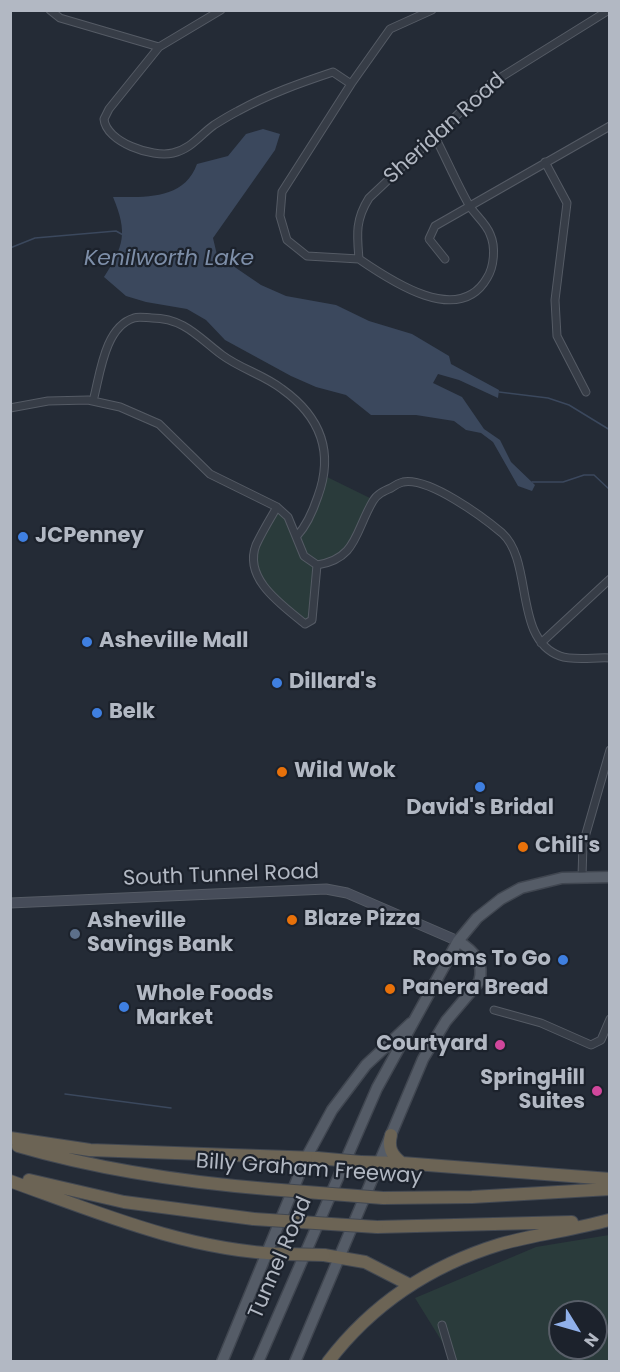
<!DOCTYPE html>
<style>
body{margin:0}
#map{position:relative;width:620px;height:1372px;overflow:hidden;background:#242b36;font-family:Poppins,sans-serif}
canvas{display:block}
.frame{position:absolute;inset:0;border:12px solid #b2b8c3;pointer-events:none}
.north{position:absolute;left:548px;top:1300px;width:60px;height:60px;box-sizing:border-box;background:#1c222c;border:2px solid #585e68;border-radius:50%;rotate:127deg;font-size:16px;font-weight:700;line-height:24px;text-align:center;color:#b2b8c3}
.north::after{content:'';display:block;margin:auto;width:21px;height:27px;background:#90b0ea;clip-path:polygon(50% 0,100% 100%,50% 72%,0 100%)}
</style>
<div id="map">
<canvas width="620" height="1372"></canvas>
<div class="frame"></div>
<div class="north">N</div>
</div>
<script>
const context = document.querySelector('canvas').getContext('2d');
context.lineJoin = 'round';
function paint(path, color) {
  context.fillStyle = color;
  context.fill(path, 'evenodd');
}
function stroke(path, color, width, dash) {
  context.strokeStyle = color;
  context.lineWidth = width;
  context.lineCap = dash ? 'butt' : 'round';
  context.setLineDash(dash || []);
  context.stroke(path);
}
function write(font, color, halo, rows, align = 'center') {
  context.font = font + ' Poppins,sans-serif';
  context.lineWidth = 4.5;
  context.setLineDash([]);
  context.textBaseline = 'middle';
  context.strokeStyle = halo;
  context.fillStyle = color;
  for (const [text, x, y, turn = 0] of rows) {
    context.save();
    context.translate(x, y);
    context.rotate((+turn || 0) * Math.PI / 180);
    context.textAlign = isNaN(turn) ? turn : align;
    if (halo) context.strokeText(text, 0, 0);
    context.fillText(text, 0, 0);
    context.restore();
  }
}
paint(new Path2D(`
 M325,476L374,500L345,554L317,565L312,620L305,624L255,575V547L277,507L288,517L297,536Z
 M609,1235V1361H454L415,1298L536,1247ZM560,1312H596V1348H560Z`), '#2a3b3b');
paint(new Path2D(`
 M263,129L280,134L275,150L213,238L217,255L261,285L286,296L336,305L369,321L412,334L449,356L451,364L499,390L498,398L459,380L438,374L433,383L462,397L484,429L500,440L511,462L535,485L532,491L518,486L493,442L481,433L466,430L454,421L416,415H371L346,395L316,387L291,376L225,340L206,320L187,309L146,302L126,296L104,277C124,246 128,233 113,197C146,197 184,200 197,164L228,156L246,134Z`), '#3b485d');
stroke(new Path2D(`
 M10,248L35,238L116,231L125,236
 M499,392L548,398L569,405L610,430
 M532,482H563L584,475H594L610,490
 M65,1094L171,1108`), '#3b485d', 1.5);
const street = new Path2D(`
 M50,10L60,18L159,47
 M221,10L159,47L109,109L104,119C106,142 152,158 173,153C191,149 200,135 214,125C222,120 230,115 238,111C269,94 300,83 333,72L351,84
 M545,162L567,203L555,300L557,336L586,392
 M359,259C357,235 355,220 369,198L490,84L609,10
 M359,259L307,256L287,240L280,216L282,192L351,84L390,29L432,10
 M359,259C391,281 459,327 487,278C494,267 496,247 490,234C486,223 475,215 469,205C456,182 446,158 434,135
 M445,259L429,239L435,226L610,126
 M93,401C100,376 104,327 134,318C139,316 147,318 152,318C184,318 199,338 222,355C241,369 264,375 282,389C321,417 334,452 318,496C313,511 307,525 297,536
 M10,408L48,401L88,400L120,407L159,424L210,474L277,507L288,517L304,556L317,565C357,559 355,531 373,501C377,494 384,491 391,488C394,486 399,483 403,482C429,477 483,517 502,533C534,562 513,639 560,656C573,661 595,657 610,658
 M277,507C270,519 262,532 256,545C243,579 282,605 305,624L312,620L317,565
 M541,643L610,579
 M582,876L583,844L610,750
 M494,1010L541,1023L591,1045L601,1040L610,1019
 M442,1325L453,1362`);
const secondary = new Path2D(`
 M10,903L326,889L347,893L458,941`);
const primary = new Path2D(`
 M222,1362L306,1158L332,1110L366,1065L411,1023
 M258,1362L377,1088L458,941L477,918L501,899L521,888L562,878L610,877
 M295,1362L423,1059L446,1021L479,982C485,963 474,951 458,941`);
const highway = new Path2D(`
 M391,1135C388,1147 391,1155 402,1163
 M10,1138L90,1150L317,1158
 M18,1146C100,1170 183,1182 268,1189
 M361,1162L402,1163L610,1179
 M29,1180L124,1202L254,1219
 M10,1181C99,1213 189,1251 284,1254
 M383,1198L472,1197L610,1189
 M377,1227L572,1222
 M324,1255L365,1262L410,1285
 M328,1362C372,1304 432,1265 501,1244C537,1234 573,1230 609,1220`);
stroke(street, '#555b65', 9);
stroke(secondary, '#555b65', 11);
stroke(primary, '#404650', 13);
stroke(highway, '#424852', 14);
stroke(street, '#373d47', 7);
stroke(secondary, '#464c59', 9);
stroke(primary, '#555c67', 10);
stroke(highway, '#6c6455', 12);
const highwayBridge = new Path2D(`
 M317,1158L361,1162
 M268,1189L383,1198
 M254,1219L377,1227
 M284,1254L324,1255`);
stroke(highwayBridge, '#424852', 14, []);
stroke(highwayBridge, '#6c6455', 12);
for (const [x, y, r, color] of [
 [23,537,6,"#3f7fe0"],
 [87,642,6,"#3f7fe0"],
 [277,683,6,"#3f7fe0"],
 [97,713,6,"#3f7fe0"],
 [282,772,6,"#e8710a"],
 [480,787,6,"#3f7fe0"],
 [523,847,6,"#e8710a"],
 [292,920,6,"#e8710a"],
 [75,934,6,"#5c6f8a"],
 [563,960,6,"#3f7fe0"],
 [390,989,6,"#e8710a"],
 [124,1007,6,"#3f7fe0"],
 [500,1045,6,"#d1479c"],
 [597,1091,6,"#d1479c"]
]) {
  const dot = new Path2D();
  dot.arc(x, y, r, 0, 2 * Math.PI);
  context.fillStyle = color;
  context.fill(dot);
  stroke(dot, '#1c222c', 2);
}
write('21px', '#b2b8c3', '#1c222c', [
 ["Sheridan Road",445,129,-42],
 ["South Tunnel Road",221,876,-2],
 ["Billy Graham Freeway",309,1170,4],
 ["Tunnel Road",281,1258,-67]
]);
write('bold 21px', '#b2b8c3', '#1c222c', [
 ["JCPenney",35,537],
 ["Asheville Mall",99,642],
 ["Dillard's",289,683],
 ["Belk",109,713],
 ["Wild Wok",294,772],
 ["David's Bridal",480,809,"center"],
 ["Chili's",535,847],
 ["Blaze Pizza",304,920],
 ["Asheville",87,922],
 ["Savings Bank",87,946],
 ["Rooms To Go",551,960,"right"],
 ["Panera Bread",402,989],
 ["Whole Foods",136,995],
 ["Market",136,1019],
 ["Courtyard",488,1045,"right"],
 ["SpringHill",585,1079,"right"],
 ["Suites",585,1103,"right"]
], 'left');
write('italic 22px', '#7d8ea8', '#1c222c', [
 ["Kenilworth Lake",169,259]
]);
</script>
